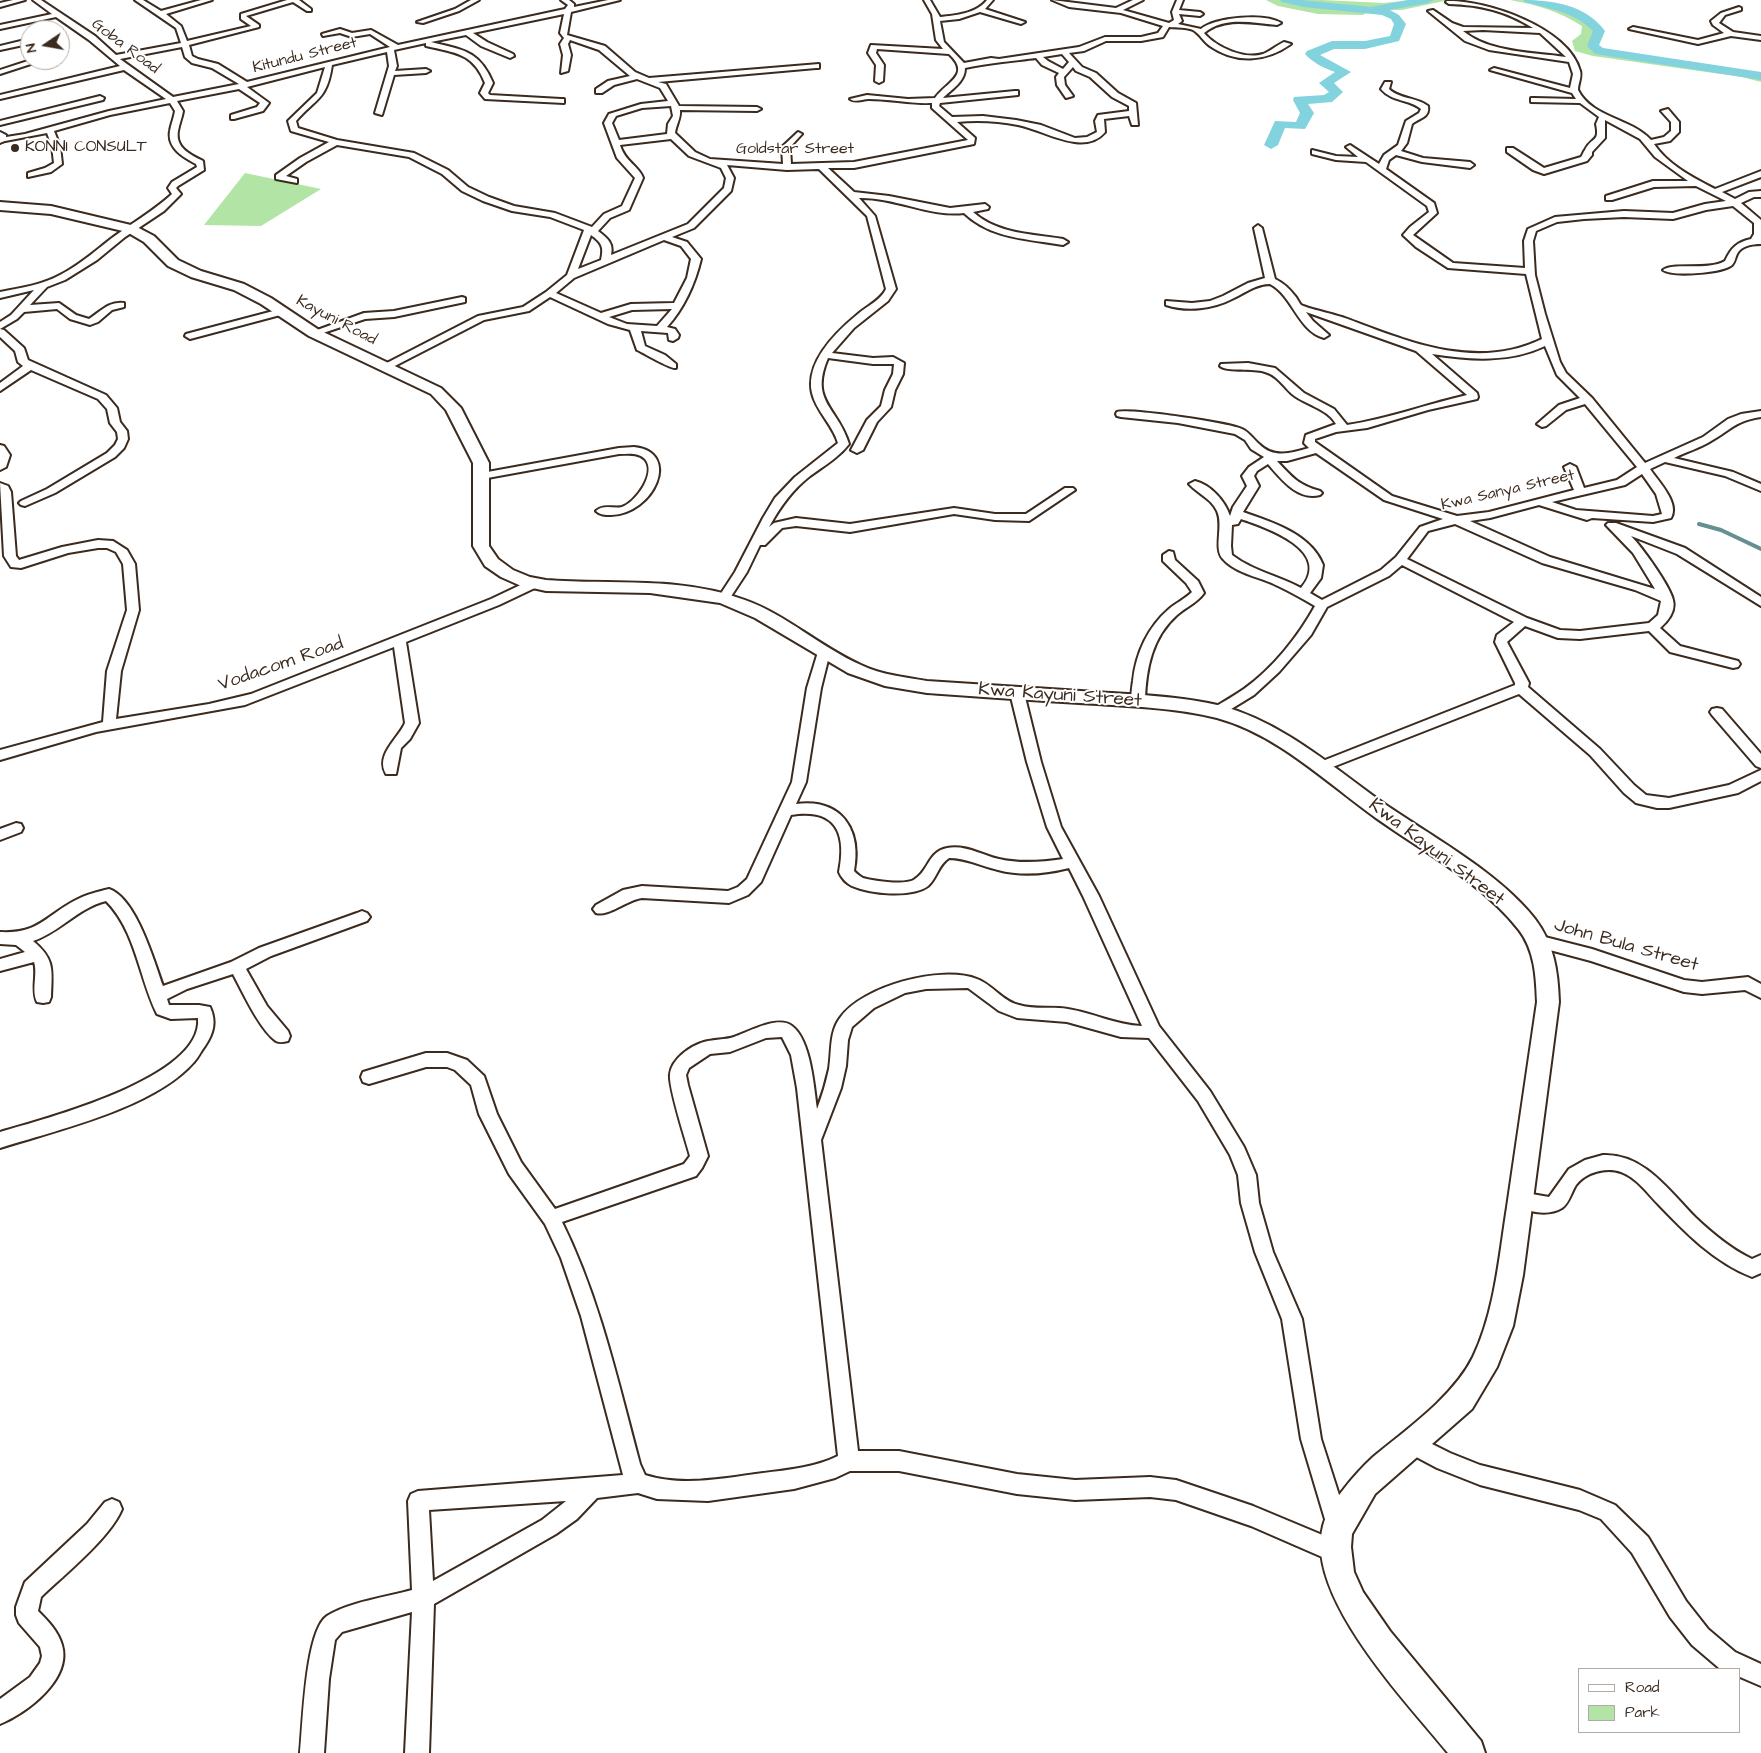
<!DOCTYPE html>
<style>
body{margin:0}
#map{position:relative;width:1761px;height:1753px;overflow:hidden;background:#fff;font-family:"Architects Daughter",sans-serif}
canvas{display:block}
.legend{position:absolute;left:1578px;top:1668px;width:162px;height:65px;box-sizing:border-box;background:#fff;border:1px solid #b1aaa5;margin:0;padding:6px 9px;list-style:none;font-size:15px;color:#3b2a1e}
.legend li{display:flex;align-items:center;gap:10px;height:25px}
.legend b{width:25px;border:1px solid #b1aaa5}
.north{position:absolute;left:20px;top:20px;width:50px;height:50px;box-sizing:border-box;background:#fff;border:1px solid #b1aaa5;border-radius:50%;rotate:258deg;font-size:14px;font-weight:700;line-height:20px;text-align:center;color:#3b2a1e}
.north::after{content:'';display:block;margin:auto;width:18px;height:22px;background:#3b2a1e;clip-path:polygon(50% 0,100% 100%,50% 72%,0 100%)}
</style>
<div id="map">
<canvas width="1761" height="1753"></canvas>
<ul class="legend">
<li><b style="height:6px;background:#fff"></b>Road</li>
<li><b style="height:14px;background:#b1e4a5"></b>Park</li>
</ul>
<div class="north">N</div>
</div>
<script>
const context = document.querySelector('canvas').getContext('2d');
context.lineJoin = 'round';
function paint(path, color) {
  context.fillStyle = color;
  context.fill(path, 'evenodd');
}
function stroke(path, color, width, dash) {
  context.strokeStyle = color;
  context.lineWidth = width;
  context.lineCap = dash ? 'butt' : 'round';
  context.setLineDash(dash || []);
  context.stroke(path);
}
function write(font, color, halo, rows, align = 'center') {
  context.font = font + ' "Architects Daughter",sans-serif';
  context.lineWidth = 4;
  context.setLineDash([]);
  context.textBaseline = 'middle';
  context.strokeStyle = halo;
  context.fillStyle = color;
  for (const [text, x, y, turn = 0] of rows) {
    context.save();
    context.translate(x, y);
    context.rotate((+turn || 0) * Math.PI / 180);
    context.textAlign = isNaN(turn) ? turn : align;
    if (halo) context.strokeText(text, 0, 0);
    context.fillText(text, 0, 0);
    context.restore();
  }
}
paint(new Path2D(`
 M1266,0H1322L1384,3L1411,0H1449L1402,10H1371L1363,15L1318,14L1278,6Z
 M1510,0C1553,0 1565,3 1599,30L1591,47L1645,56L1661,62L1761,77V82L1742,77L1593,56L1575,51L1572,41L1581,34L1582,26C1558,11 1538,5 1510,0Z
 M245,173L321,189L261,226L204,225Z`), '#b1e4a5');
stroke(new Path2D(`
 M1699,524L1721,530L1761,549`), '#668f91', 4);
paint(new Path2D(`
 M1280,0H1301L1371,7L1408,0H1434L1428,3L1390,10L1399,15L1406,24L1399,41L1365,49H1334L1320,55L1351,72L1334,83L1343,92L1332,102L1308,104L1314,113L1305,129L1285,128L1278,145L1271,149L1264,145L1275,121L1296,122L1300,113L1293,100L1294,97L1324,95L1329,92L1319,83L1335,72C1324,68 1313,63 1305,54L1307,51L1332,41H1365L1390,36L1394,24L1391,19L1382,15L1304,7L1282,2Z
 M1523,0C1553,0 1586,5 1605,31L1599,45L1603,48L1761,72V80L1595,54L1587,46L1593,31C1574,12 1550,9 1525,2Z`), '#82d3dd');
const street = new Path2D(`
 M13,0H25L0,7V3Z
 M33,0H41L95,36L116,55L181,43L176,28L135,0H143L161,11L201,0H212L166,14L181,26L187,41L251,26L241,19V14L287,0H299L311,9V11H307L293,2L246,16L259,25V27L189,45L192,56L198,59L218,64L247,82L390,47L370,34L352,37L340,33L323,36L322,34L340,29L352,33L371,30L398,45L565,9L568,5L561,0H569L574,4V7L608,0H620L571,12L567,35L605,46L635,72L649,78L819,64V68H816L658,82L666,84L679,106L757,107L761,109L757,111L680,110C681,118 676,125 675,133L695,152L710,159L783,164L782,147L798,132L802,134L790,147L791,164L854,162L968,140L932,108V103C911,104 890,99 869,99C862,99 855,103 850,99L867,95L908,99L935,98C946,82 972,75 949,54L877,49L876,53L884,65L883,81L879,83L875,81L876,65L868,53L871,45L943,49L936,40L932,14L924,0H930L940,17C956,15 976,14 987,0H993L985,9L1025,22L1021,24L980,12L959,19L940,21L944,42L964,63L991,58L999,59L1079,47L1105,37H1141L1158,33L1163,26L1121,13L1069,7L1052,0L1116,8L1133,0H1143L1123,10L1169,23L1174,20L1172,12L1177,0H1183L1179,10L1200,12L1203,14L1200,16L1179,14L1182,21L1178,24L1201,29C1216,17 1265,13 1281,23L1277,25C1252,23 1225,16 1204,33C1216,47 1244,60 1263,54C1271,51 1277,45 1284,42L1291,44C1266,62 1236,64 1210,46C1204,42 1199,33 1193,30C1186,27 1177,28 1169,27L1163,37L1141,41H1106L1084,51L1069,53L1082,67L1096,73L1118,93L1136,103L1138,125H1132L1129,116L1104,119L1105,132C1084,157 1044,130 1018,125C998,121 977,120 957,122L975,138L974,144L854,168H828L854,192L889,196L950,208L985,204L989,207L988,209L973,212C997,234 1033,234 1063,239L1068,242L1063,245C1029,239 991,239 964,213C929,217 895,197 859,198L875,216L896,289L888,301L854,328L832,353L873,358L893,357L904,363L903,374L895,390L891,407L877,422L863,450L857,453L851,450L867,420L881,406L885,390L893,374L894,364H873L828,358C809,402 838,407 849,444C839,457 824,466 810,476C792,490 780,507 769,527L774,523L796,518L850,524L954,508L995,514H1026L1065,488H1073L1075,490L1029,521L995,520L954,514L850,532L796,526L782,528L765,545H760L747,572L728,601L724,602L718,598L735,572L763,518L775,498L795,477L838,443C833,425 816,411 812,393C805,362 836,332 858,314C867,306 881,300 886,289L867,216L819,169L787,170L727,165L734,178L731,191L694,228L672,237L687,242L701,259C695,284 684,308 667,327L675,329L679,335L678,338L673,341L669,340L668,333L641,331L645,346L665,355L676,364V368C670,369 646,354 637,350L630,330L608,324L550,297L529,311L484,320L385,371L380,368L381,366L478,316L523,307L546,292L567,275L584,230L550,217L512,211L483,201L462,191L442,174L409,157L337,145L306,162L286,176L297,179V183L276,179V175L300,158L329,142L291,131L288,121L317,93L325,67L247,87L269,103L263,111L234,119H231V115L257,107L260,103L239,89L177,101L183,111C182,118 179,124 178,131C175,148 191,155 203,161L204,170L178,186L176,188L181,194L164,211L125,237L97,260L65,280L47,287L30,305L59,303L76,315L89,319C101,311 109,301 124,303V307L112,310L98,322L90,325L70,319L57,309L24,312L17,319L0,329V322L11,315L34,290L0,298V292C20,288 42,285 60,275C82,264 99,247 119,233C137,220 156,209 172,194L168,188L172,182L197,167L196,164C183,157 167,148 170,131C171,124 174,118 175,111L170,103L110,115L54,131L60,146L62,164L51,172L28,177V173L45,168L54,163L52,146L47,133L0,142V138L25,134L109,111L166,99L124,70L0,99V95L120,66L89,40L56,17L0,29V25L52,14ZM564,14L560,33L564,38L560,44L563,55L561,73L568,71L571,55L568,44L570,40L599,50L630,76L608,81L596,89V93H602L614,85L637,79L660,88L668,101L641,104L609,114L604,123L617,158L635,178L622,206L604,214L592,227L555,213L514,206L489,197L468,187L448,170L414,153L337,140L298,128L296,121C316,98 327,100 332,65L387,52L389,66L375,113L382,115L394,75L426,73L430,71L426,69L395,71L397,66L394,50L426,43V46C456,53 473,53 485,83L480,93L485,99L564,103V99H561L490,95L488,93L493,83C479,50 463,50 431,42L466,35L481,46L510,58L514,56L513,54L487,42L473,33ZM182,47L185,57L192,63L212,68L239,84L173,97L120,59ZM1062,54L1069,62L1063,69L1048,61L1043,57ZM1036,58L1042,65L1059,73L1056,77L1057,85L1066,98L1073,96L1065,85L1064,77L1073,67L1076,71L1090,77L1112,97L1129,106V111L1098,115L1095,121L1097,132L1087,137L1075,138L1041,125L1016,120L983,116L952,117L939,106L940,103L1018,95V91H1015L943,98C952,89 965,82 965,68C989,63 1012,61 1036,58ZM671,106L673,116L668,124L667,134L619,140L612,123L616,116L642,108ZM671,139L689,156L721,168L726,178L724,188L688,224L611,255C614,243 607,238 598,231L610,218L629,210L643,178C639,166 625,162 620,145ZM591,235C602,243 604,247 601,260L578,269ZM664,240L681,246L691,259L687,278L674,303L631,304L601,313L556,293L574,278ZM672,309L657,326L627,324L609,317L632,310Z
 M471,0H479L459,11L423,23L417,22L455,9Z
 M1447,1C1487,0 1569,28 1580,71C1582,77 1578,83 1578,90C1592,118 1631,118 1651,140L1664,137L1671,131V122L1661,111L1668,109L1679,122V132L1670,141L1654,144C1668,165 1694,178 1715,189L1761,171V177L1722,192L1735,199L1749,192L1761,191V197H1754L1741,203L1761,220V244C1752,244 1741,246 1737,254C1735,258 1735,262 1732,265C1723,273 1672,277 1663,270C1673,262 1708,271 1725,261C1731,248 1737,242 1751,239L1754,234V223L1733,206L1706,210L1673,219L1624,217L1584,219L1557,222L1536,231L1533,241L1535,275L1545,314L1560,362L1566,373L1592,398L1645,463L1703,437L1728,419L1741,414L1761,411V417C1735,421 1732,429 1711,441C1700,448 1686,452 1674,458L1733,472L1761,484V491L1725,476L1665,462L1650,469C1658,481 1680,503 1671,518L1653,522L1592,518L1587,520L1539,505L1490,518L1470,521L1550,557L1655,589L1633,553L1606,525L1608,523H1616L1685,548L1761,597V606L1677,554L1631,536C1642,547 1670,586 1673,600C1676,611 1668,621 1660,628L1680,646L1738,661L1740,664L1738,667L1733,668L1670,652L1649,631L1580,639L1558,638L1525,626L1507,642L1529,683L1528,687L1600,749L1634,785L1646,795L1669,798L1729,785L1761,770V781L1738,793L1669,808H1657L1636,803L1624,793L1590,755L1519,694L1325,770H1315L1313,767L1315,764L1515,685V683L1495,642L1497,635L1514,622L1402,565L1389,576L1327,607L1311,635L1279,672L1254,695L1223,714H1213L1211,711L1213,708C1223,702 1234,696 1244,689C1273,668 1298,637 1315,606C1303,599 1291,592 1278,586C1261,577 1236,574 1223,559C1213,549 1224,525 1217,511C1211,498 1198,494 1189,484L1195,481C1211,485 1225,501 1230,516L1233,507L1247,486L1242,476L1249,467L1264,457L1251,449L1245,440L1235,434L1178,423L1121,417L1117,416L1116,414L1117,412C1130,408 1229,423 1242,429C1250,433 1253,439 1259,444C1274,459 1291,453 1309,448L1304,443L1306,435L1336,424C1327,408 1305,405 1292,394C1283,386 1277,375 1265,372C1254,368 1226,372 1220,366L1221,364L1248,363L1275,368L1304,393L1334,409L1347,425C1388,419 1427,404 1467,395L1416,351L1306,312L1313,321L1329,335L1324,338C1298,331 1293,296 1270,284C1257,284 1246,292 1234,298C1213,309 1188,312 1166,305V301L1192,303L1210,301L1223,296L1248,283L1265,278L1254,228L1258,225L1262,228L1275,279C1283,283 1289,288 1295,296C1297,298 1299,303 1301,305C1306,308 1337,315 1345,318C1409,342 1476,371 1542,339L1526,274L1448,268L1416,247L1403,235L1410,227L1429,212L1427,206L1366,162L1336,160L1312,154V150L1336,156L1358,157L1346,147L1350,145L1379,164L1384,155L1398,145L1406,121L1419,113L1421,109C1409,99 1392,102 1381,89L1385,82H1391L1389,89C1399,99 1416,97 1428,106C1430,118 1419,118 1412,124L1407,143L1401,151L1423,158L1470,162L1474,165L1470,168L1422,162L1396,155L1389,160L1386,169L1434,203L1437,213L1413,235L1453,263L1525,268L1524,241L1528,229L1555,217L1624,211L1673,213L1705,204L1726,201L1696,186L1654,187L1612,200H1606V196L1653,181H1688L1655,157L1640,139L1605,120V138L1592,152V155L1587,161L1544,174L1533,170L1507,152V148H1513L1544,168L1581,157C1583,155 1583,152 1585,150C1592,136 1600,143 1596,124L1599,117L1580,103L1531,102V98H1534L1576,99L1572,93L1490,70L1494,68L1570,88L1573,74L1569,62L1489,50L1465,41L1428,11L1433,10L1452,23L1463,27L1533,28C1506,11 1481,5 1449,4L1446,2ZM1483,30L1540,33L1566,57C1533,52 1490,53 1463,31ZM1545,346L1557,375L1580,398L1559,405L1537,424L1542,427L1546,426L1566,410L1585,404L1637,467L1617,480L1584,488L1576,467L1570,464L1564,467L1574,490L1489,512L1457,516L1392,496L1315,442V439L1336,432L1367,428L1428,410L1477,399L1478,397L1477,393L1432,354C1470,360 1509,363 1545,346ZM1316,453L1384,500L1443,519L1420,527L1396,557L1381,570L1322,600L1310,593L1321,578L1323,565C1311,534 1272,522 1243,512L1259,486L1254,476L1257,471L1268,464C1281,479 1298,501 1320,495L1322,493L1320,491C1298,485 1292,477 1277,461H1287ZM1642,474L1656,494L1662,514L1653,516L1576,510L1552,502L1625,485ZM1241,519C1268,528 1333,551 1301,588C1279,576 1253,571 1232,555L1231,546L1232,525L1238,524ZM1455,524L1542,563L1635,590L1661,601L1658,615L1649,623L1580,631L1560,630L1527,618L1407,559L1428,531Z
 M1739,7L1741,8V10L1725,15L1719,23L1733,32L1761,36V40L1731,36L1698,44L1629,29L1633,27L1698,40L1724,33L1713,25L1711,21L1721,13Z
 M25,40L29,42L28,44L0,50V46Z
 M31,60H43L0,74V70Z
 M100,96L104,98L103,100L0,125V121Z
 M462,297L465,298V302L394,317L365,319L314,336L309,333L364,313L394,311Z
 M281,309L286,312L284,314L190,339L185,336L186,334Z
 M0,329L4,330L24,348L28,360L106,395L117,408L120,422L127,431L128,439L124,448L115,457L55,493L25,506L21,505L19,503L21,501L47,489L107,453L115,445L118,439L117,432L110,423L107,409L98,399L31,370L0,391V383L23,366L18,362L15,351L0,337Z
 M0,445L4,446L10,455L6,467L0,470Z
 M634,447C682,452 654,514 611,515C605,515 600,515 596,511C603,504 614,509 622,507C636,502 657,473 645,459C638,452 628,454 619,454L482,479L476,476L482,473L619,448Z
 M0,483L8,486L11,492L16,556L19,560L62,547L98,540L113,541L127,550L135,564L139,610L121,671L116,719L209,704L251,694L491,599L531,580H539L541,583L539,586L499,605L406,642L419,723L410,739L401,748L396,774H386C375,755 398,739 405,723L394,647L245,705L96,732L0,760V750L103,722L107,671L127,610L123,564L116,552L107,548H98L68,553L21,568L11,567L4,556Z
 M1169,551L1173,552L1175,560L1198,581L1204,593C1197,603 1186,607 1177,615C1152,637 1146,669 1145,701L1143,704H1133C1130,698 1132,688 1133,681C1136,653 1148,627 1169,609C1176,603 1185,599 1192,592L1186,583L1163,561V555Z
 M824,648L830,652L821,688L806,782L796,804C841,798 862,829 854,871C856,873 859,876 863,878C874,881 906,886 915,879C929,870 928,852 947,848C964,844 982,855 999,859C1020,864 1042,862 1063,859L1047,827L1027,762L1010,693L1012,690H1022L1024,693L1041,762L1061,827L1099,896L1159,1026L1210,1091L1244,1147L1256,1175L1259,1203L1273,1252L1302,1319L1321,1439L1349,1526L1345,1533L1338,1537L1331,1533L1327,1526L1301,1439L1282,1319L1255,1252L1241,1203L1238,1175L1230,1155L1198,1101L1149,1038L1121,1037L1067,1022L1017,1018L999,1011L968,988L926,989L905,993L874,1008L852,1027L848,1040L846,1066L841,1088L821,1140L858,1451H899L1017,1474L1075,1480L1150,1477L1176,1480L1253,1506L1344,1544L1347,1552L1344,1560L1336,1563L1251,1526L1176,1500L1150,1497L1075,1500L1017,1494L899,1471H850L835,1478L794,1489L708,1501L657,1499L638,1493L597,1498L577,1519L556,1534L434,1604L429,1753H405L412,1612L342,1632L335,1640L329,1679L324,1753H300C303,1725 305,1631 327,1616C349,1602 387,1597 412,1590L408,1501L411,1494L418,1491L623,1475L581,1316L561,1258L545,1224L509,1174L479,1114L471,1085L455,1070L447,1067H426L369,1084L363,1082L361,1077L363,1072L426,1053H447L467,1060L484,1076L497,1114L521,1162L555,1209L684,1164L690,1156C686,1141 668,1086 670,1074C672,1059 690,1046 704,1042C714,1039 725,1040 734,1037C749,1032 778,1015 792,1026C811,1040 814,1088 817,1109C822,1096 826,1083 829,1069C832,1051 829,1033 840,1018C862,986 942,965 977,979C993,985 1002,1001 1019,1005C1035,1010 1052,1006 1068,1009C1093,1013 1116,1025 1142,1026L1083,896L1069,868C1046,874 1021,876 998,870C981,866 966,858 949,858C938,865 937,878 928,886C912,898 870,894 852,886C846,883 841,877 839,872C847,832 835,808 791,815L761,882L748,895L729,903L642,898C627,900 608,917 596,913L593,909L596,905L623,890L642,886L728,891L738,887L747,879L792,782L807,688L818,652ZM782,1037L791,1055L797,1088L838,1456C816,1467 788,1470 763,1473C724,1478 683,1487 645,1475L640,1464C618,1382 600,1299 562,1222L696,1176L702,1168L708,1156L688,1085L686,1075L689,1068L710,1054L730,1052L766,1038ZM566,1501L542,1520L433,1581L429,1510Z
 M1717,708L1722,709L1761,754V768L1756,766L1712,715L1710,712L1712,709Z
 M16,823L21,824L23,828L21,832L0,840V829Z
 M109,889C136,898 154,961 163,986L231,962L259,948L357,913L362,911L367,913L370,917L367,921L271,956L246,969L267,1006L288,1031L290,1036L288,1041C284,1042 280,1043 276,1041C260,1030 242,991 233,974L187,989L167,999L169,1005H199L210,1007C217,1022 213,1034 205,1046C201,1051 198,1058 194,1062C154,1108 57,1130 0,1148V1132C44,1119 204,1078 198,1018L171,1019L157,1014C139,978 136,931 106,901C78,908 60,932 33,941C55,959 52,970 51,997L49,1002L43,1003L37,1002C31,990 38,974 34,962L0,971V959L25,952L16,945L0,944V932C39,934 45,916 76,900C87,894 97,892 109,889Z
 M1537,935L1592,949L1684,980L1702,982L1748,977L1761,984V998L1745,990L1702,994L1684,992L1591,961L1531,945L1529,941L1531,937Z
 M1603,1155C1644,1153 1670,1192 1696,1218C1713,1234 1731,1249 1752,1259L1761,1255V1273L1752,1277C1714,1262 1686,1233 1659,1205C1648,1194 1636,1177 1621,1172C1606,1167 1586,1172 1576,1185C1571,1193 1569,1203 1562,1208C1547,1217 1528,1211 1514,1206L1511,1200L1514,1194L1520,1192L1549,1197L1569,1169L1585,1160Z
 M1412,1434L1450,1453L1480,1465L1580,1490L1615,1505L1648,1537L1686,1601L1708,1629L1735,1652L1761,1664V1686L1740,1677V1669L1719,1668L1692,1645L1670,1617L1632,1553L1601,1519L1579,1510L1480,1485L1437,1468L1405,1451L1402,1444L1405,1437Z
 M112,1499L119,1502L122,1509C110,1538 65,1574 41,1597L38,1611C48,1621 58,1631 62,1645C72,1679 27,1713 0,1724V1699L30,1677L40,1663L42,1656L40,1647L19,1623L16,1615V1607L25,1582L87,1524L105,1502Z`);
const secondary = new Path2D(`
 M0,132L6,135V140L0,143Z
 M0,202L51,206L135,226L154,236L178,260L201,271L244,284L271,298L319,330L441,388L461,408L489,463V546L498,559L513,570L530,577L546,580C613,585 681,576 745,600C787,615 820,647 861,665C882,675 904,677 927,681C983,685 1040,688 1096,692C1138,695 1181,696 1222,706C1287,724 1338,772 1392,809C1438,840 1501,875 1535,919C1554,944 1558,971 1559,1002L1523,1275L1513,1326L1497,1367L1472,1409L1375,1494L1352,1534L1351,1547L1354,1572L1363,1592L1390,1631L1481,1741L1485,1753H1448C1406,1701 1304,1596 1323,1526C1329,1503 1356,1473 1373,1457C1407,1429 1453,1397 1473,1357C1495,1311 1499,1257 1507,1207C1517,1138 1527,1070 1537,1002C1536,977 1535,951 1519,930C1482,883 1424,852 1376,818C1327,783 1277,734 1217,718C1178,708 1137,707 1097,704C1040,701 984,697 927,693L885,686L848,673L755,618L720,603L650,593L546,591L519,585L501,577L485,566L473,546V463L446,410L431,394L309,336L261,304L234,290L191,277L168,266L144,242L127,232L51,214L0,210Z`);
stroke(street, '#3b2a1e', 4);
stroke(secondary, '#3b2a1e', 4);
paint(street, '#fff');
paint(secondary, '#fff');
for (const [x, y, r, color] of [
 [15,148,5,"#3b2a1e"]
]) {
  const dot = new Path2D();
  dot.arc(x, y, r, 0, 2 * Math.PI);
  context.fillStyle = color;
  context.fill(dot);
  stroke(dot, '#fff', 2);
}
write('16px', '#3b2a1e', '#fff', [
 ["Goba Road",125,47,37],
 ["Kitundu Street",305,56,-14],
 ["Goldstar Street",795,150],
 ["Kayuni Road",336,321,28],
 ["Kwa Sanya Street",1508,491,-13]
]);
write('16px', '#3b2a1e', '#fff', [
 ["KONNI CONSULT",25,148]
], 'left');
write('19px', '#3b2a1e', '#fff', [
 ["Vodacom Road",281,665,-19],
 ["Kwa Kayuni Street",1060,696,4],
 ["Kwa Kayuni Street",1436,853,37],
 ["John Bula Street",1626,946,16]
]);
</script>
